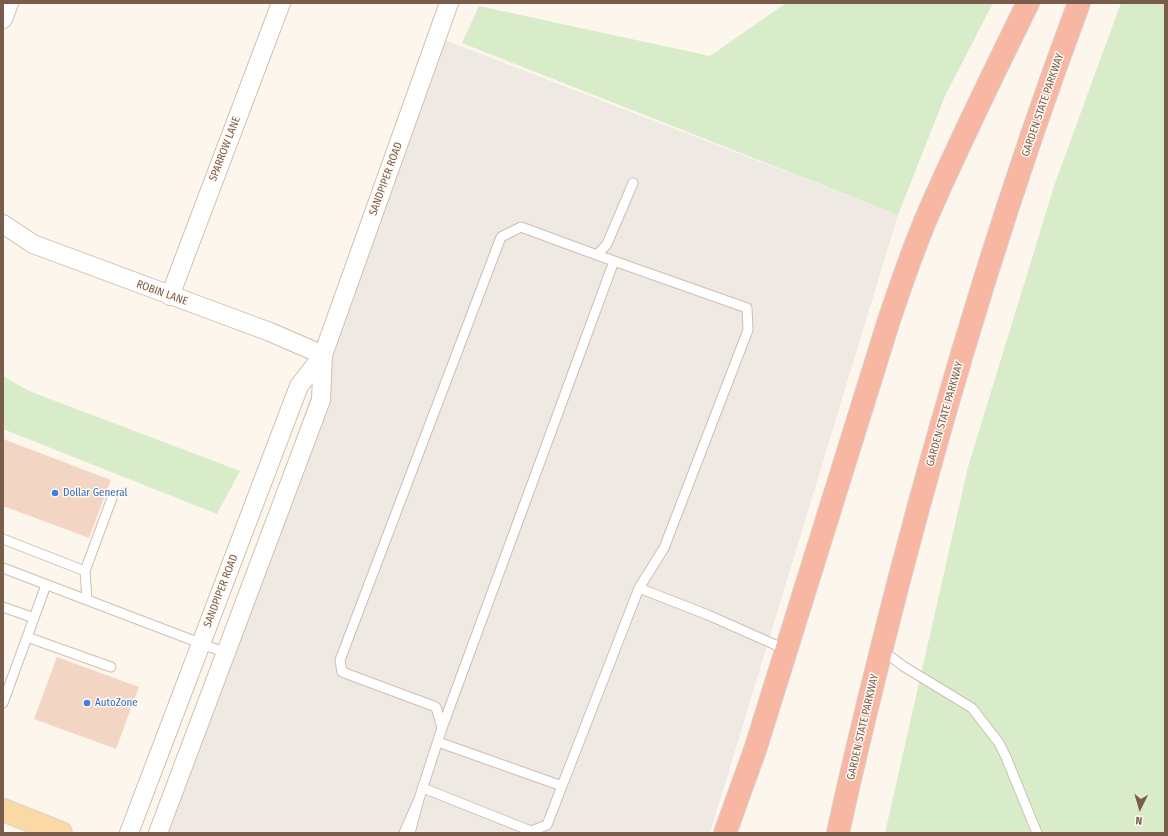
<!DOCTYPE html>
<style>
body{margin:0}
#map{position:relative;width:1168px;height:836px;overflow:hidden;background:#fdf6ec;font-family:"Fira Sans Condensed",sans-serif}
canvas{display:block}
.frame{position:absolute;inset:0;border:4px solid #7a5c4d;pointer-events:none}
.north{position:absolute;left:1120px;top:788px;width:40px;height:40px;-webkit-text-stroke:3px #fffaf3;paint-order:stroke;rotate:185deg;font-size:11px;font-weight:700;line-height:16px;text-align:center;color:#7a5c4d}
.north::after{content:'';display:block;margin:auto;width:14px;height:18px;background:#7a5c4d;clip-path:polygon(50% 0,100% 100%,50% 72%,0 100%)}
</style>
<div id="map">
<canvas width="1168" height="836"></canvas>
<div class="frame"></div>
<div class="north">N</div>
</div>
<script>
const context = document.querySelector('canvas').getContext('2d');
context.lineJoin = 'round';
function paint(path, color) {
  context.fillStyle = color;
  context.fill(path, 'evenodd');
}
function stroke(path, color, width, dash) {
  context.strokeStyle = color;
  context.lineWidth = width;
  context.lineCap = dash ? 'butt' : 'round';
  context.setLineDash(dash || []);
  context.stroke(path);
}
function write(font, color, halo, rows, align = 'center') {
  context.font = font + ' "Fira Sans Condensed",sans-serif';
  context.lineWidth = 3;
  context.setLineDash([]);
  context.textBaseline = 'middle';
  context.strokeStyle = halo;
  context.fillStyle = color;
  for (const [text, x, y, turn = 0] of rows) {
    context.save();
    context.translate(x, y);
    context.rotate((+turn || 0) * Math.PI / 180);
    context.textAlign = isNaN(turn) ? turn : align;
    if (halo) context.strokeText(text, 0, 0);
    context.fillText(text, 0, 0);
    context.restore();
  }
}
paint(new Path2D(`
 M437,37L898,215L710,833H157Z`), '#efe9e4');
paint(new Path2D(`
 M786,3H993L945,96L898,215L462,43L479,6L710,56Z
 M1121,3H1165V833H885L968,467L1055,183Z
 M3,376L29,391L240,471L217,514L3,429Z`), '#d8ecc9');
paint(new Path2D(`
 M3,439L111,480L89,538L3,506Z
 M57,657L139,687L116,749L34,719Z`), '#f3d5c3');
const service = new Path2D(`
 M3,539L85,571L87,600
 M3,568L226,653
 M85,571L112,498
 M639,588L708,615L787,650
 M3,607L34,618
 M27,637L111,667
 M882,650L903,666L972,708L999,743L1006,757L1037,833
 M3,703L46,585
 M442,728L614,261
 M438,742L562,786L639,588L664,548L748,330L747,308L597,255
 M423,788L531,831L547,825L562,786
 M419,799L442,728L436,707L342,672L340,660L501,237L521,227L597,255L607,244L633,183
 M404,833L419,799L410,833`);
const minor = new Path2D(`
 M3,19L9,3
 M3,224L33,244L270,332L323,355
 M170,296L281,3
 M129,833L299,386L323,355
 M158,833L321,400L323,355L449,3`);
const primary = new Path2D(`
 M3,810L61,833`);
const motorway = new Path2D(`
 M725,833L755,750L890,317C902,282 914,246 929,212C960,141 994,72 1028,3
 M838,833C856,749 877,666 898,584C949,388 1008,193 1079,3`);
stroke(service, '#d1beb0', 11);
stroke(minor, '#d1beb0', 20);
stroke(primary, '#dad1cd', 24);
stroke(motorway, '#dad1cd', 24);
stroke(service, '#fff', 9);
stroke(minor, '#fff', 18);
stroke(primary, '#fbd9a5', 22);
stroke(motorway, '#f7b7a3', 22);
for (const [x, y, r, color] of [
 [55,493,4,"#3f7fe0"],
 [87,703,4,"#3f7fe0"]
]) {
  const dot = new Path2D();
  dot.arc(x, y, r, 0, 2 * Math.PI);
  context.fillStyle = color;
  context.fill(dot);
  stroke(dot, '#fffaf3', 1.5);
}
write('11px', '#7a5c4d', '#fffaf3', [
 ["GARDEN STATE PARKWAY",1043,105,-71],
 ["SPARROW LANE",225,149,-69],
 ["SANDPIPER ROAD",386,179,-70],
 ["ROBIN LANE",162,293,20],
 ["GARDEN STATE PARKWAY",945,414,-74],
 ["SANDPIPER ROAD",221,591,-69],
 ["GARDEN STATE PARKWAY",863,727,-77]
]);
write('11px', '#366cbe', '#fffaf3', [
 ["Dollar General",63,493],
 ["AutoZone",95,703]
], 'left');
</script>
